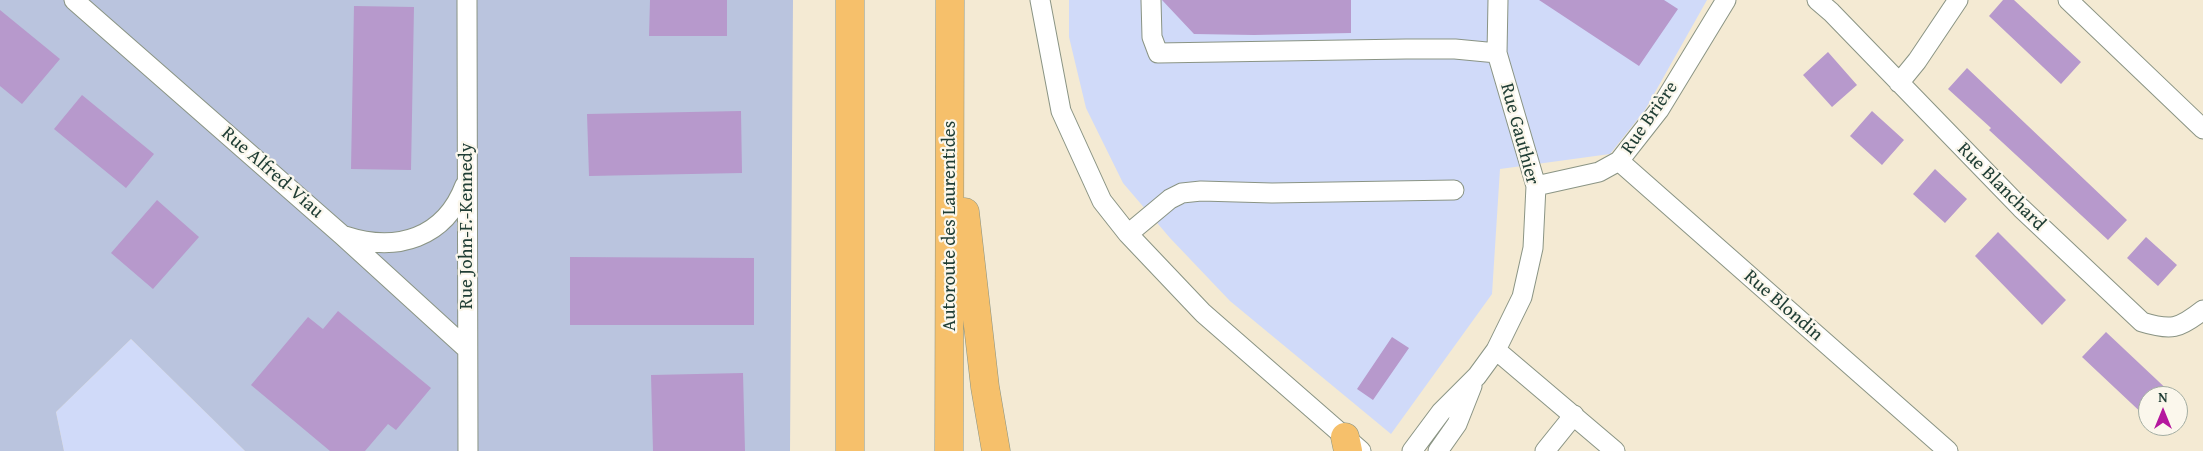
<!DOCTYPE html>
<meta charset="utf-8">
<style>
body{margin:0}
#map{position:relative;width:2203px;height:451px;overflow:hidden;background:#f4ead3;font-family:"Gentium Book Plus",serif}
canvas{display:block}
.north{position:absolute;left:2138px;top:386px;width:50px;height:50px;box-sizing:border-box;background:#fbf7ec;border:1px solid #a3ada2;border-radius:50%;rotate:0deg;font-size:14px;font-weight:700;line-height:20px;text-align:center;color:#1f3d34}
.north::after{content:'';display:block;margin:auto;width:18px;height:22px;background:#b5179e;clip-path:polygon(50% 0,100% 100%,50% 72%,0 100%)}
</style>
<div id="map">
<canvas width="2203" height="451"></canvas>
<div class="north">N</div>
</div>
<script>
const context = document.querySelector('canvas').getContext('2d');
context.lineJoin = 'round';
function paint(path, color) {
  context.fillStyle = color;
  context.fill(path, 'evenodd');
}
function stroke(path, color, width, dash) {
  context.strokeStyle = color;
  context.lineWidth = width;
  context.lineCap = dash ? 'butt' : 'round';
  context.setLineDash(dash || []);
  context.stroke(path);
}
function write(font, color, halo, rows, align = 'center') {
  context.font = font + ' "Gentium Book Plus",serif';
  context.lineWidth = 4.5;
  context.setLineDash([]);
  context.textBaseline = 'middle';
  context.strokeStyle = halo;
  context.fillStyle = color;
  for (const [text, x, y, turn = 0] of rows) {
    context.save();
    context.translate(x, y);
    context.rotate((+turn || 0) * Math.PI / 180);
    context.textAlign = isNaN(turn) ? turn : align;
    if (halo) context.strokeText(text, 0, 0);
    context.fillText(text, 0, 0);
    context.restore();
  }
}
paint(new Path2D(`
 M1069,0H1707L1645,110L1610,154L1500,169L1492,294L1391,434L1230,301L1170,238L1123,183L1086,108L1069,37Z
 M131,339L245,451H64L56,412Z`), '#d0daf9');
paint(new Path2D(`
 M0,0H793L790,451H245L131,339L56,412L64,451H0Z`), '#bac4de');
paint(new Path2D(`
 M650,0H727V36H649Z
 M1162,0H1351V33L1254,35L1194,34Z
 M1539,0H1664L1678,9L1639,66Z
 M2003,0H2014L2081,62L2061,84L1989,16Z
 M354,6L414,7L411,170L351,169Z
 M0,10L60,59L22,104L0,86Z
 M1828,52L1857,85L1832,107L1803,75Z
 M1967,68L2127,220L2108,240L1989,130L1991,128L1948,89Z
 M82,95L154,154L126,188L54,129Z
 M741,111L742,173L589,176L587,114Z
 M1872,111L1904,140L1882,165L1850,136Z
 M1935,169L1967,199L1945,223L1913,194Z
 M157,200L199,237L153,289L111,253Z
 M1998,232L2066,300L2042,325L1975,256Z
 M2146,237L2177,265L2158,286L2127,258Z
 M570,257L754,258V325H570Z
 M338,311L431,388L396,430L388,424L365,451H330L251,385L308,317L323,329Z
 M2106,332L2174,396H2148V419L2082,357Z
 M1392,337L1409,348L1373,400L1357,389Z
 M743,373L745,451H653L651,375Z`), '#b799cc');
const minor = new Path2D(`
 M74,0L342,235L467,349
 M467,0L468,451
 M1040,0L1061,111L1102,201L1128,234L1203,313L1361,451
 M1151,0L1152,37L1158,53L1406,49H1455L1497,53
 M1817,0L1831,12L2021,208L2142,322C2171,331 2179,329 2203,310
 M2068,0L2203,129
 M1899,83L1917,61L1958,0
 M1619,161L1948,451
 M1536,186L1599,172L1619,161L1659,110L1726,0
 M1128,234L1170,199L1182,193L1201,191L1272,193L1454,190
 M345,236C397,253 445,238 465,185
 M1496,350L1615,451
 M1412,451L1441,412L1477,376L1496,350L1522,297L1533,248L1536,186L1497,53L1498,0
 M1438,451L1457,424L1472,386
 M1545,451L1574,415`);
const highway = new Path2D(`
 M965,212L985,387L996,451
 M1345,437L1348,451
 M850,451V0
 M949,451L950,0`);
stroke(minor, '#8a9484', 21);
stroke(highway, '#8a9484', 29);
stroke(minor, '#fff', 19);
stroke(highway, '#f6c06b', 28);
write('19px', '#1f3d34', '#fbf7ec', [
 ["Rue Brière",1650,118,-55],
 ["Rue Gauthier",1519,134,75],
 ["Rue Alfred-Viau",272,173,41],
 ["Rue Blanchard",2001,187,45],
 ["Rue John-F.-Kennedy",467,226,-90],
 ["Autoroute des Laurentides",950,226,-90],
 ["Rue Blondin",1783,306,41]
]);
</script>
